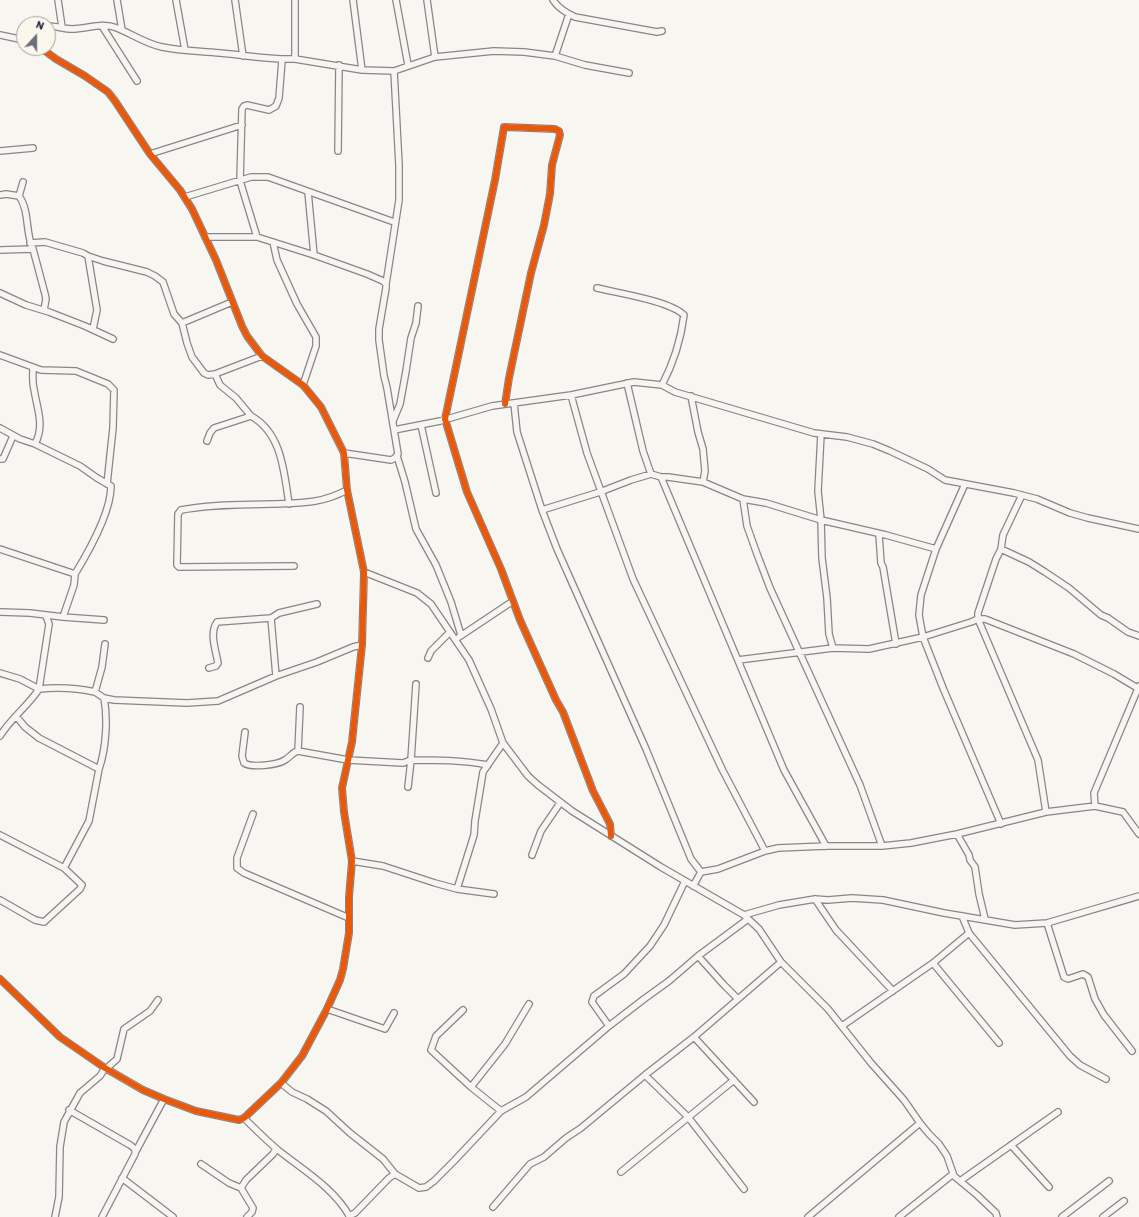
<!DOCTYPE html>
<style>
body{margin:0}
#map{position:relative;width:1139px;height:1217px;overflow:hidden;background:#f8f6f0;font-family:Itim,sans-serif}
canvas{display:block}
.north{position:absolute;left:16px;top:16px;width:40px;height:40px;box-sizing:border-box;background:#fbf7ec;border:1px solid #a4a2a5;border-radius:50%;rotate:21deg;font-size:11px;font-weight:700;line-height:16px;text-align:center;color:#22223b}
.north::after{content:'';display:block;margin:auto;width:14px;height:18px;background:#6d6c7a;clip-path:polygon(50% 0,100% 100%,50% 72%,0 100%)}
</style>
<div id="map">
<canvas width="1139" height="1217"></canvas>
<div class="north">N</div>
</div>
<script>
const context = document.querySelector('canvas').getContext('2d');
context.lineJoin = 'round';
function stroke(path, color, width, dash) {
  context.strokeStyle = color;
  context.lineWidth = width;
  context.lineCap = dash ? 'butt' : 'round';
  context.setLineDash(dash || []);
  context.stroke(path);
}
const minor = new Path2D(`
 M58,0L62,27
 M117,0L122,30
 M176,0L185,50
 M235,0L243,56
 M353,0L362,70
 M396,0L408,65
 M427,0L435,57
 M553,0C559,9 566,13 575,17L657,32L662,31
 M48,26C56,26 64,29 72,29C87,29 102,22 117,28C132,34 146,44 162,47C181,51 200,51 220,53C245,55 270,60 295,59V0
 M102,26L137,81
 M0,35L24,40
 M555,56L569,14
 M295,59L362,70L394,71L435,57L494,51L524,52L555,56L585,65L629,73
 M0,151L33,148
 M338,151L339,65
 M150,154L242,125
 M308,192L314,255
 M0,195L6,194L19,196
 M185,197L251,177H268L394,222
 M205,237H257L314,255L367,274L383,281L386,284V288L379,329V340L384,376L387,388L398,454L395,458L391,460L344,453
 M257,237L240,181L242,109L244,106L247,105L269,110L276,106L279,98L282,60
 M273,242L277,260L297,304L316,337V346L303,385
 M30,243L45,242L83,253L88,256L97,310L93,329
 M33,249L45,294L46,299L44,310
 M0,250L33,249C25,233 30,211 19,196L23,182
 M88,256L103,261L147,272L155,276L163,282L174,314L182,323L232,302
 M386,284L399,200V165L394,71
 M597,288C618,293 670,301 684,315C681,339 673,364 662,385
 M0,293L26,305L49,312L85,326L113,339
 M182,323L187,343L192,357L204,373L208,375L215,374L220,385L236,398L251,416L214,428L210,433L207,441
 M0,355L41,370L76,371L108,384L114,390L113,428L107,484
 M33,367C33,374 32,382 34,389C37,409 45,425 35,444
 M215,374L262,356
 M627,383L643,451L651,474
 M571,395L587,453L633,579L722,769L765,851
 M691,396L698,432L703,449L705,471L703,482
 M514,403L517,432L542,510L557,549L646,749L691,859L701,872
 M505,404L509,378L531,273L544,225L550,194L552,165L560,135L559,131L555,129L504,127L495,180L445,419L467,492L501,569L520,620L556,700L563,712L593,791L610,824L611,836
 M251,416C282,433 284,472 289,504
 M393,421L400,404L406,371L411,338L416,323L418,306
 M421,425L436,493
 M0,428L20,439L35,444L80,466L97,478L111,486C111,512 89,551 75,574
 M394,430L440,421L492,406L571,395L634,382L662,385L675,392L814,433L847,437L873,444L890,451L928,469L945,480L1014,493L1037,499L1070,513L1088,518L1139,529
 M821,434L818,491L821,520L822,558L827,598L829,634L833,648
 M397,456L405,482L416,529L436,565L451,602L461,635
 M0,459H3L13,436
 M661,477L784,770L826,846
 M965,484L936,549L921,595L919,615L923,637L943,688L1001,824
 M1022,495L1003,535L1001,549L996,559L978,613V619L1038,760L1046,812
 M743,499L747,526L757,554L770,588L860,785L882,846
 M542,510L600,492L631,480L651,474L661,477H668L703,482L743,499L766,503L821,520L886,535L936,549
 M879,534L881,563L883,567L896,644
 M0,549L75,574L74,585L63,617L30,613L0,612
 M1001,549L1029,562L1045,572L1069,588L1101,615L1108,618L1128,632L1139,636
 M294,566L179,567L177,565L178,514L181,510C211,504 242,505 272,504C300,503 321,504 347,490
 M364,572L417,593L431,604L469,660L491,709L503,743L528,776L538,785L572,811L661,867L744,915L759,929L781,962L828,1009L871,1063L904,1100L920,1123L929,1134L939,1144L947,1156L954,1176L977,1195L996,1213L997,1217
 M63,617L104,620
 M459,637L513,601
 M428,658L431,651L450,632
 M738,660L833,648L869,649L923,637L971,622L978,619H985L1074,654L1114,674L1139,689
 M209,668L216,666L218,663C216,651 209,633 217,622L271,618
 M0,673L20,679L39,689L49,624L46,616
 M276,676L271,618L279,613L317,604
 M95,692L104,698L114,700L187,703L218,701L276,676L317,662L353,647L362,645
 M16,716L25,727L39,738L99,769L89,821L64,868
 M245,732L242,756L244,763C252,768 277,765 285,760C290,757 293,752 298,751L348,760L403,763L411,760L416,684
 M0,736C11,718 28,706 39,689C59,687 77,688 95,692L102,667L105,644
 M298,751L300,707
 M99,769C106,749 108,719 104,698
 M408,787L411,760C437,760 462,760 488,765
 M1095,806L1094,793L1139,686
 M253,814L237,858V868L244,873L349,918
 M957,834L969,855L970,860L975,867L979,894L985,919
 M0,835L64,868L82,885L80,889L44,922L35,920L0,900
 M532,855L541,831L560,803
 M352,861L383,866L435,883L457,889L494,894
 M701,872L718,869L765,851L778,848L826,846H882L911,843L957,834L1046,812L1095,806L1123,812L1139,834
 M693,886L701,872
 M457,889L474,835L475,821L483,772L503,743
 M815,899L836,930L893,991
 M744,915L779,905L815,899L828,900L852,898L883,900L944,913L1015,925L1047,923L1139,896
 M962,916L969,933L1070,1056L1080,1065L1106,1079
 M1047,923L1064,977L1068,979L1083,974L1088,977L1095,999L1104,1015L1132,1051
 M698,956L724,985L738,999
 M933,963L999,1043
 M0,979L60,1037L105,1068L143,1090L164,1099L196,1111L239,1120L244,1118L281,1083L302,1056L327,1009L340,980L343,969L349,933V897L352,861L344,812L342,788L352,742L362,645L364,572L347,490L344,453L321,407L303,385L262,356L247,336L242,326L216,260L192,209L180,190L150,154L115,101L108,92L85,76L56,59L41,48
 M327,1009L385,1029L394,1013
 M463,1010L436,1036L431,1050L471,1087L501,1111
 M609,1026L592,1002L594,996L624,974L650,946L664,925L685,881
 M842,1026L933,963L969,933
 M694,1037L754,1102
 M107,1068L117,1059L124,1029L150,1011L158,1000
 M645,1075L688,1117L744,1189
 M281,1083L292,1092L307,1099L326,1111L350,1133L383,1159L395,1174L419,1188L426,1187L434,1181L454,1161L501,1111L526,1097L609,1026L644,999L669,981L698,956L748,919
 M471,1087L505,1044L529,1004
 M69,1110L130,1145C134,1148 136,1149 135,1154L102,1217
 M244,1118C255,1129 266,1140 278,1150C303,1170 334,1188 350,1217
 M1011,1145L1049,1187
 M136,1151L164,1099
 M201,1164L229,1183L241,1188L253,1208L252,1212L247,1217
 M621,1172L734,1080
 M122,1178L173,1217
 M960,1181L1058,1112
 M241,1188L246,1180L273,1154L276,1149
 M493,1207L530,1164L544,1157L566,1138L581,1128L645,1075L694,1037L781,962
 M349,1216L355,1213L389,1178L395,1174
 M55,1217L59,1197L60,1147L64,1122L80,1093L100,1076L105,1068
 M808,1217L920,1123
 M899,1217L953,1174
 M1062,1217L1109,1181
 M1103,1217L1124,1201`);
stroke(minor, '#878688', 8);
stroke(minor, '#f6f5f1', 5.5);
stroke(new Path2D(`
 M505,404L509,378L531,273L544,225L550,194L552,165L560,135L559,131L555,129L504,127L495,180L445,419L467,492L501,569L520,620L556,700L563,712L593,791L610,824L611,836
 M0,979L60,1037L105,1068L143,1090L164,1099L196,1111L239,1120L244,1118L281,1083L302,1056L327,1009L340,980L343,969L349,933V897L352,861L344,812L342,788L352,742L362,645L364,572L347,490L344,453L321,407L303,385L262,356L247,336L242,326L216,260L192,209L180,190L150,154L115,101L108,92L85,76L56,59L41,48`), '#e8590c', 6);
</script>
